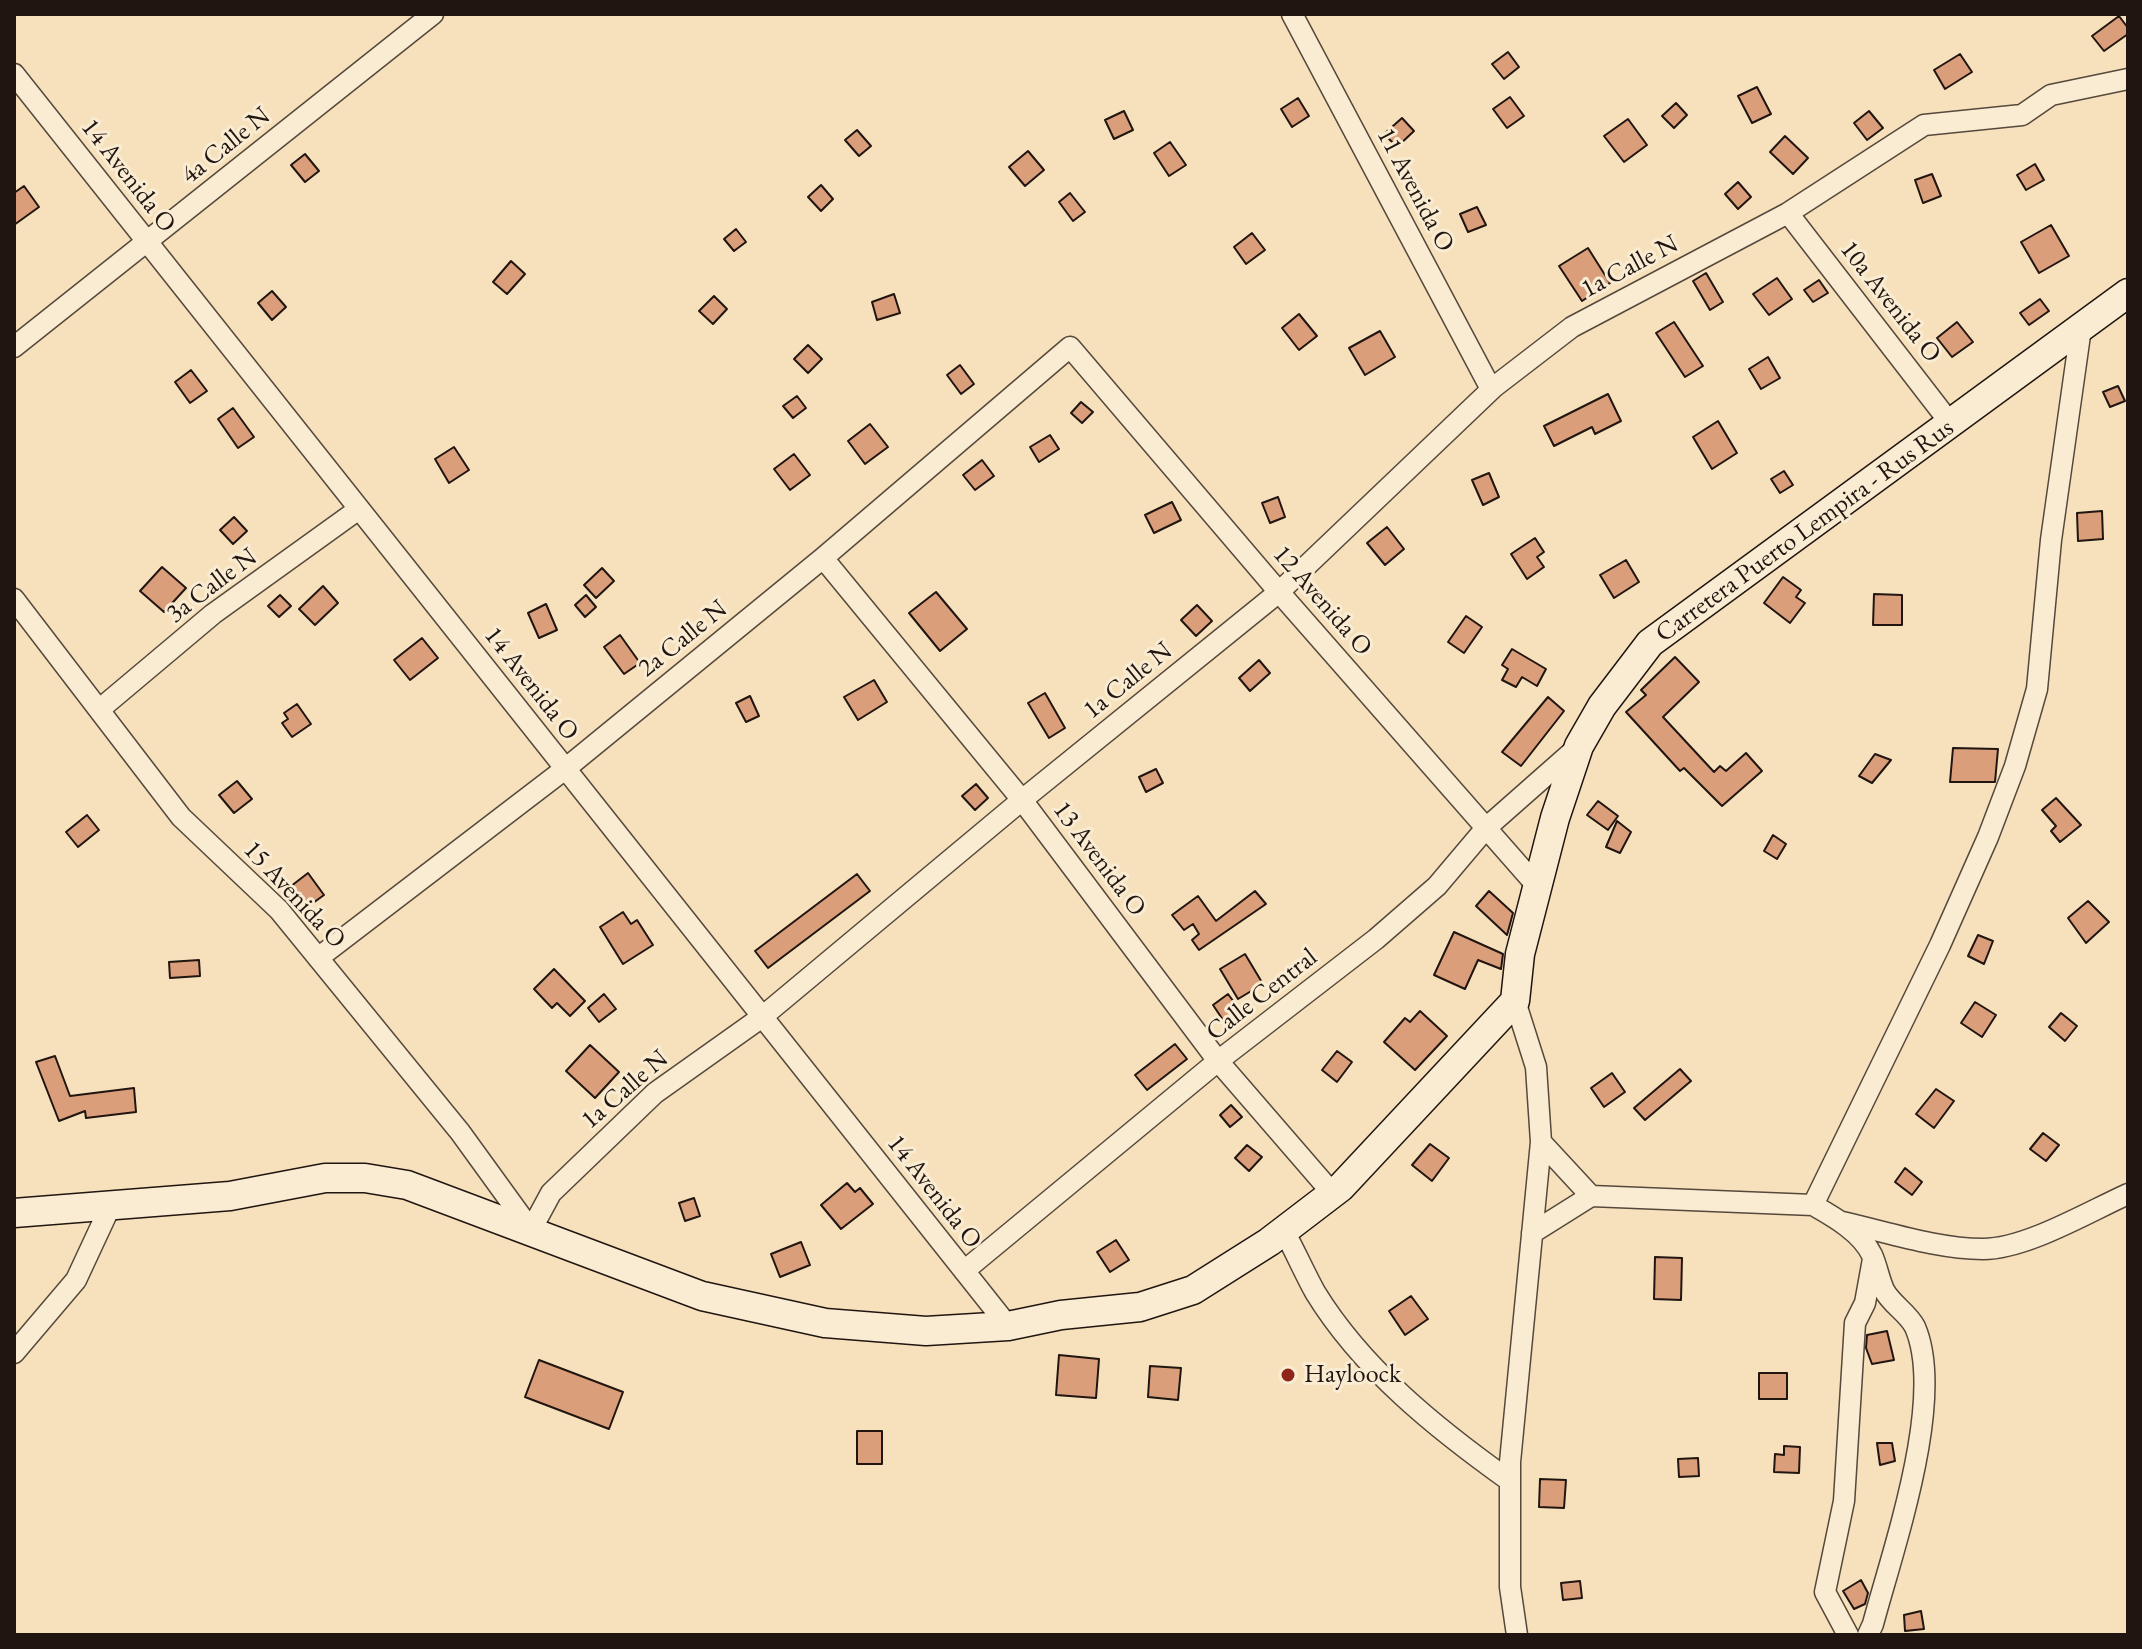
<!DOCTYPE html>
<style>
body{margin:0}
#map{position:relative;width:2142px;height:1649px;overflow:hidden;background:#f6e1bc;font-family:"EB Garamond",serif}
canvas{display:block}
.frame{position:absolute;inset:0;border:16px solid #201510;pointer-events:none}
</style>
<div id="map">
<canvas width="2142" height="1649"></canvas>
<div class="frame"></div>
</div>
<script>
const context = document.querySelector('canvas').getContext('2d');
context.lineJoin = 'round';
function paint(path, color) {
  context.fillStyle = color;
  context.fill(path, 'evenodd');
}
function stroke(path, color, width, dash) {
  context.strokeStyle = color;
  context.lineWidth = width;
  context.lineCap = dash ? 'butt' : 'round';
  context.setLineDash(dash || []);
  context.stroke(path);
}
function write(font, color, halo, rows, align = 'center') {
  context.font = font + ' "EB Garamond",serif';
  context.lineWidth = 6;
  context.setLineDash([]);
  context.textBaseline = 'middle';
  context.strokeStyle = halo;
  context.fillStyle = color;
  for (const [text, x, y, turn = 0] of rows) {
    context.save();
    context.translate(x, y);
    context.rotate((+turn || 0) * Math.PI / 180);
    context.textAlign = isNaN(turn) ? turn : align;
    if (halo) context.strokeText(text, 0, 0);
    context.fillText(text, 0, 0);
    context.restore();
  }
}
const building = new Path2D(`
 M2119,16L2128,28V34L2104,51L2092,36Z
 M1508,52L1519,67L1504,79L1492,64Z
 M1960,54L1972,72L1945,89L1934,70Z
 M1757,87L1771,114L1752,123L1738,96Z
 M1510,97L1524,116L1507,128L1493,109Z
 M1298,98L1309,116L1292,127L1281,109Z
 M1676,103L1687,115L1674,128L1662,116Z
 M1124,111L1133,130L1114,139L1105,120Z
 M1869,111L1883,128L1867,140L1854,123Z
 M1402,118L1414,131L1397,147L1384,134Z
 M1628,119L1647,145L1624,162L1604,136Z
 M857,130L871,146L859,156L845,140Z
 M1785,136L1808,158L1793,174L1770,152Z
 M1170,142L1186,165L1169,176L1154,153Z
 M1028,151L1044,170L1025,186L1009,167Z
 M305,154L319,171L305,182L291,165Z
 M2035,164L2044,180L2026,190L2017,175Z
 M1932,174L1941,196L1923,203L1915,180Z
 M1738,182L1751,197L1738,209L1725,194Z
 M821,185L833,199L821,211L808,197Z
 M24,186L39,207L14,225V193Z
 M1070,193L1085,212L1073,221L1059,202Z
 M1477,207L1486,225L1468,232L1460,214Z
 M2051,225L2069,256L2039,273L2021,242Z
 M736,229L746,242L734,251L724,239Z
 M1252,233L1265,250L1246,264L1234,247Z
 M1588,248L1610,283L1582,301L1559,266Z
 M511,261L525,274L507,294L493,282Z
 M1706,273L1723,302L1710,310L1693,281Z
 M1777,278L1792,299L1769,315L1753,294Z
 M1819,280L1828,293L1813,302L1804,290Z
 M272,291L286,307L272,320L258,303Z
 M894,294L900,313L877,320L872,302Z
 M714,296L727,309L713,324L699,311Z
 M2040,299L2049,311L2029,325L2020,313Z
 M1299,314L1317,336L1299,350L1282,328Z
 M1674,322L1703,366L1685,377L1656,333Z
 M1957,322L1973,342L1952,357L1937,338Z
 M1380,331L1395,357L1365,375L1349,348Z
 M808,345L822,359L808,373L794,359Z
 M1768,357L1780,378L1761,389L1749,369Z
 M960,365L974,384L961,394L947,375Z
 M191,370L207,391L190,403L175,382Z
 M2118,386L2125,401L2110,407L2103,392Z
 M1608,394L1621,421L1595,434L1592,427L1554,446L1544,426Z
 M797,396L806,408L793,418L783,406Z
 M1081,402L1093,412L1082,423L1071,413Z
 M233,408L254,437L238,448L218,419Z
 M1718,421L1737,453L1712,469L1693,437Z
 M870,424L888,447L865,464L848,441Z
 M1050,435L1059,449L1039,462L1030,447Z
 M454,447L469,470L449,483L435,459Z
 M794,454L810,475L790,490L774,469Z
 M982,460L994,476L975,490L963,475Z
 M1784,471L1793,485L1780,493L1771,479Z
 M1489,473L1499,497L1483,505L1472,480Z
 M1278,497L1285,517L1270,523L1262,503Z
 M1172,502L1181,520L1154,533L1145,515Z
 M2102,511L2103,539L2078,541L2077,513Z
 M234,517L247,531L233,544L220,530Z
 M1387,527L1404,549L1385,565L1367,543Z
 M1535,538L1544,552L1537,557L1544,567L1527,579L1511,554Z
 M1626,560L1639,582L1614,598L1600,575Z
 M162,567L186,588L164,612L140,591Z
 M602,568L614,581L596,598L584,585Z
 M1783,577L1801,590L1796,597L1805,603L1790,623L1764,603Z
 M323,586L338,603L315,625L299,609Z
 M936,592L967,629L940,651L909,613Z
 M1874,594L1902,595V625H1873Z
 M280,595L291,606L279,617L268,606Z
 M586,595L596,607L585,617L575,605Z
 M546,604L557,630L539,638L528,613Z
 M1197,605L1212,621L1196,636L1181,620Z
 M1466,616L1482,627L1464,653L1448,642Z
 M620,635L640,663L624,674L604,647Z
 M422,638L438,658L410,680L394,660Z
 M1512,649L1546,669L1537,686L1522,677L1516,687L1502,680L1508,669L1502,665Z
 M1675,657L1699,682L1663,717L1714,772L1720,766L1726,771L1746,753L1762,771L1722,806L1684,768L1680,771L1626,712L1646,695L1641,690Z
 M1259,660L1270,673L1250,691L1239,678Z
 M874,680L887,702L858,720L844,697Z
 M1045,693L1065,728L1049,738L1028,703Z
 M750,696L759,716L746,722L736,703Z
 M1548,697L1564,711L1521,766L1502,752Z
 M297,704L311,724L292,737L282,723L288,719L284,713Z
 M1953,748L1998,749L1995,782H1950Z
 M1875,754L1891,760L1872,783L1859,776Z
 M1156,769L1163,783L1146,792L1139,777Z
 M237,781L252,799L234,813L219,795Z
 M976,784L988,798L975,810L962,796Z
 M2056,798L2081,825L2060,842L2051,831L2056,826L2042,810Z
 M1598,801L1618,816L1608,830L1587,815Z
 M87,815L99,830L78,847L66,832Z
 M1617,821L1631,832L1620,853L1606,847Z
 M1773,835L1786,844L1777,859L1764,851Z
 M308,873L324,895L302,911L286,890Z
 M857,874L870,891L768,968L755,951Z
 M1255,891L1266,904L1199,950L1192,940L1199,934L1193,924L1184,930L1172,915L1198,896L1216,921Z
 M1489,891L1513,913L1507,935L1476,906Z
 M2088,901L2109,922L2086,943L2068,918Z
 M623,912L631,924L637,920L653,945L623,964L600,927Z
 M1454,932L1503,954L1501,969L1478,960L1465,989L1434,975Z
 M1978,935L1993,941L1984,964L1968,956Z
 M1245,954L1263,984L1238,999L1220,969Z
 M199,960L200,976L170,978L169,962Z
 M554,969L585,1001L570,1016L557,1003L552,1008L534,989Z
 M604,994L616,1009L599,1022L588,1008Z
 M1228,994L1239,1009L1223,1020L1213,1005Z
 M1975,1002L1996,1015L1982,1037L1961,1023Z
 M1420,1011L1447,1036L1415,1070L1384,1042L1405,1018L1410,1022Z
 M2061,1013L2077,1026L2065,1041L2049,1027Z
 M1175,1044L1187,1059L1147,1090L1135,1075Z
 M590,1045L619,1072L595,1098L566,1071Z
 M1337,1051L1352,1062L1337,1082L1322,1070Z
 M55,1056L70,1096L134,1088L136,1112L86,1118L85,1111L59,1121L36,1062Z
 M1680,1069L1691,1081L1645,1120L1634,1108Z
 M1612,1073L1625,1092L1604,1107L1591,1088Z
 M1936,1089L1954,1101L1934,1128L1916,1114Z
 M1231,1105L1242,1117L1230,1127L1220,1115Z
 M2043,1133L2059,1145L2046,1161L2030,1149Z
 M1430,1144L1449,1158L1432,1181L1412,1165Z
 M1247,1145L1262,1157L1249,1171L1235,1158Z
 M1905,1168L1922,1182L1912,1195L1895,1182Z
 M847,1183L855,1192L860,1188L873,1204L841,1229L821,1205Z
 M694,1198L700,1216L685,1221L679,1203Z
 M1116,1240L1129,1260L1110,1272L1097,1252Z
 M801,1242L810,1265L780,1277L771,1254Z
 M1655,1257L1682,1258L1681,1300L1654,1299Z
 M1411,1296L1428,1319L1405,1335L1389,1311Z
 M1887,1331L1894,1360L1872,1364L1866,1348L1867,1335Z
 M1059,1355L1099,1359L1096,1398L1056,1395Z
 M539,1360L623,1392L609,1429L525,1397Z
 M1150,1366L1181,1368L1178,1400L1148,1397Z
 M1759,1373H1787V1399H1759Z
 M857,1431H882V1464H857Z
 M1877,1443H1892L1895,1461L1880,1465Z
 M1784,1446L1800,1447L1799,1473L1774,1472L1775,1454L1784,1455Z
 M1698,1458L1699,1476L1679,1477L1678,1459Z
 M1540,1479L1566,1480L1564,1508L1539,1507Z
 M1861,1580L1868,1593L1865,1604L1854,1609L1843,1591Z
 M1580,1581L1582,1598L1563,1600L1561,1583Z
 M1921,1611L1924,1629L1905,1631L1904,1615Z`);
paint(building, '#da9e7a');
stroke(building, '#201510', 2);
const street = new Path2D(`
 M1292,14L1491,389
 M14,74L1008,1326
 M1788,213L1951,424
 M14,347L433,14
 M823,558L1022,800L1218,1061L1333,1194
 M14,599L181,817L279,910L460,1132L531,1230L551,1193L655,1093L762,1017L1022,800L1279,592L1494,387L1572,327L1788,213L1924,125L2022,115L2051,95L2128,79
 M100,709L213,614L359,509
 M318,958L565,769L823,558L1070,347L1279,592L1537,886
 M1515,1001L1536,1067L1541,1142L1510,1462V1587L1517,1635
 M1541,1142L1591,1196L1813,1205
 M1842,1222C1887,1232 1937,1249 1983,1249C2026,1249 2088,1212 2128,1194
 M1284,1231C1295,1251 1304,1272 1315,1292C1362,1369 1437,1429 1510,1481
 M1532,1233L1591,1196
 M964,1271L1218,1061L1376,939L1437,886L1486,828L1579,746
 M14,1353L76,1280L110,1207
 M1848,1635L1825,1592L1844,1501L1855,1323L1865,1303L1873,1259
 M1868,1635L1873,1624C1893,1549 1946,1399 1915,1327C1908,1313 1891,1304 1884,1290C1879,1279 1877,1266 1872,1255C1861,1232 1834,1217 1813,1205L1940,945L1988,837L2015,766L2037,689L2051,540L2081,328`);
const secondary = new Path2D(`
 M14,1213L230,1196L325,1178H365L407,1185L702,1296L825,1323L926,1331L1008,1326L1061,1315L1140,1307L1193,1290L1269,1242L1341,1187L1515,1001L1520,954L1555,818L1579,746L1602,706L1650,643L2128,293`);
stroke(street, '#56483b', 23);
stroke(secondary, '#201510', 31);
stroke(street, '#f9ecd3', 20);
stroke(secondary, '#f9ecd3', 28);
for (const [x, y, r, color] of [
 [1288,1375,8,"#8f2418"]
]) {
  const dot = new Path2D();
  dot.arc(x, y, r, 0, 2 * Math.PI);
  context.fillStyle = color;
  context.fill(dot);
  stroke(dot, '#f9ecd3', 3);
}
write('26px', '#201510', '#f9ecd3', [
 ["4a Calle N",226,146,-39],
 ["14 Avenida O",128,176,52],
 ["11 Avenida O",1415,190,62],
 ["1a Calle N",1630,267,-28],
 ["10a Avenida O",1890,302,52],
 ["Carretera Puerto Lempira - Rus Rus",1805,531,-36],
 ["3a Calle N",212,586,-37],
 ["12 Avenida O",1322,601,49],
 ["2a Calle N",683,639,-39],
 ["1a Calle N",1128,681,-39],
 ["14 Avenida O",531,684,52],
 ["13 Avenida O",1099,859,53],
 ["15 Avenida O",294,895,47],
 ["Calle Central",1262,995,-38],
 ["1a Calle N",625,1090,-41],
 ["14 Avenida O",934,1192,52]
]);
write('26px', '#201510', '#f9ecd3', [
 ["Hayloock",1304,1375]
], 'left');
</script>
